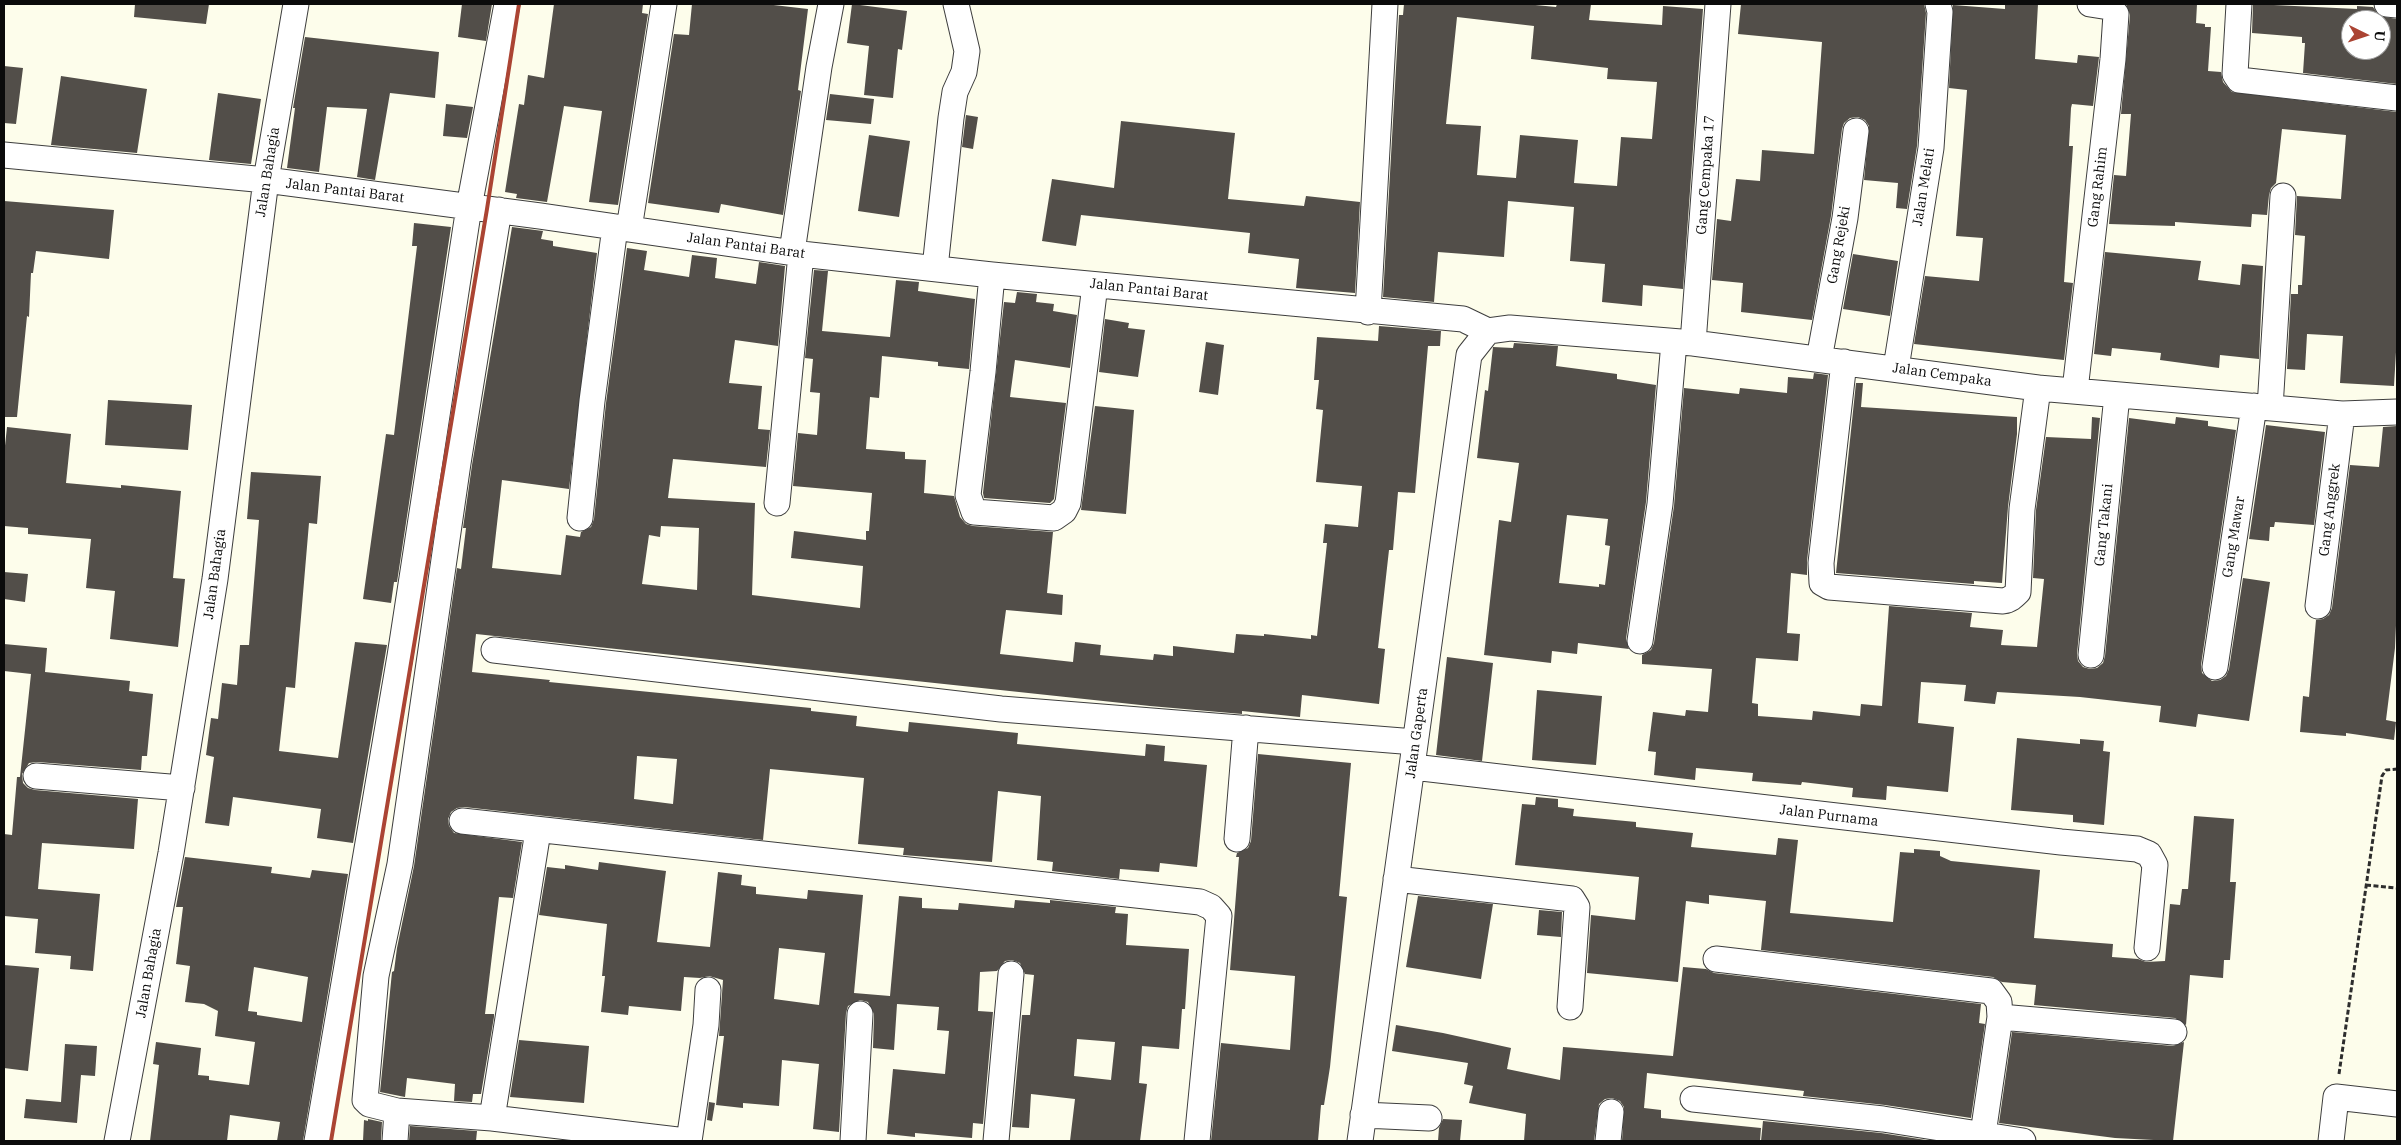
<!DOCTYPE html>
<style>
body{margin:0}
#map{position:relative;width:2401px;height:1145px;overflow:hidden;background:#fdfdeb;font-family:"IBM Plex Serif",serif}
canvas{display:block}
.frame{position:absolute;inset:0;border:5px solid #0b0b0b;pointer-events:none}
.north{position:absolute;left:2341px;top:10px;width:50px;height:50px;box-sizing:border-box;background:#fff;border:1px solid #9d9d9d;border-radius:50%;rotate:94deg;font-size:14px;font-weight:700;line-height:20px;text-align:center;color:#0b0b0b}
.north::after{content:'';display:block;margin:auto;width:18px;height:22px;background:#ab4433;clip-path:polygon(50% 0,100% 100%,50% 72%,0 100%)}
</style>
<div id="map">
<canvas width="2401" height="1145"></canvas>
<div class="frame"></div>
<div class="north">U</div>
</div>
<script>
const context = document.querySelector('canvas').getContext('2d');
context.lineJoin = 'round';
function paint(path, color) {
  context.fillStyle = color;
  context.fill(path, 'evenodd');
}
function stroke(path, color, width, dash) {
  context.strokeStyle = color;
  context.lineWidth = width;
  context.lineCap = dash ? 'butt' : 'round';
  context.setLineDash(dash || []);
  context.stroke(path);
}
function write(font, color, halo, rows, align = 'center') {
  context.font = font + ' "IBM Plex Serif",serif';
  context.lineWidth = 5;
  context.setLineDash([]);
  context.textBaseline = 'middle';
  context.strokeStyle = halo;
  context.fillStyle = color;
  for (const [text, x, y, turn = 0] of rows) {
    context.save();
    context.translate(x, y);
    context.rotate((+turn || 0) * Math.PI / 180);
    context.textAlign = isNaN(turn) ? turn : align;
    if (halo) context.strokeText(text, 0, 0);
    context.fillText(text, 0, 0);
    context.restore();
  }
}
paint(new Path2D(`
 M135,4H209L206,24L134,17Z
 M462,4H492L486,41L458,37Z
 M554,4H643L642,13L648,14L618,205L589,202L602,111L564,106L547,202L516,198L517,194L505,192L519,104L524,105L528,75L544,78Z
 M692,4H765L808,9L798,90L801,91L783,215L721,204L719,213L648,203L674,34L689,35Z
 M852,4L907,11L902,50L898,49L893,98L864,95L869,46L847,43Z
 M1404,4H1525L1556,7L1557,4H1591L1589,20L1662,25L1663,6L1703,9L1683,289L1643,285L1642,306L1602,302L1605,264L1570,261L1574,207L1508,201L1504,257L1438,252L1434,302L1383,297L1399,15H1403ZM1457,17L1534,26L1531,59L1608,68L1607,79L1657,82L1652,139L1621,137L1617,186L1574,183L1578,140L1520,135L1516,178L1477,175L1481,126L1446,124Z
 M1741,4H1924L1926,13L1917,146L1907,209L1896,208L1898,183L1864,180L1869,126L1865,120L1858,117L1850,118L1844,123L1842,129L1831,216L1812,320L1741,312L1743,283L1712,280L1717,219L1731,221L1736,179L1760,181L1762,150L1814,154L1822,42L1738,34Z
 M2005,4H2038L2035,59L2077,63L2078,55L2099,57L2093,106L2072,104L2071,108L2069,146H2073L2064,282L2073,283L2064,360L1914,344L1925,276L1979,281L1983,238L1956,236L1967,90L1949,88L1953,5L2005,9Z
 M2126,4H2197L2196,23L2205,24V27H2211L2208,71L2221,72L2223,82L2232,92L2397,112V335L2394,386L2340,383L2343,336L2307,334L2305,370L2287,369L2291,294H2298V285H2302L2305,236L2295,235L2297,196L2341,199L2346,135L2282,129L2276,183L2271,188L2269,195L2267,215L2252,214L2251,227L2175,222V226L2109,224L2114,175L2126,176L2131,114H2121L2130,15Z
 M2253,4L2357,9V6L2373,7L2379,16L2397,19V84L2303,73L2305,43H2302V37L2252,33ZM2351,20H2381V50H2351Z
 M305,37L439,52L435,98L390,93L375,180L357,177L367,109L327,107L319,172L287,168L295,108H293Z
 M4,66L23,68L16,124L4,123Z
 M61,76L147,89L137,153L51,145Z
 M218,93L261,99L251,164L209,160Z
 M830,94L874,99L871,124L826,120Z
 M446,104L473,107L467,138L443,136Z
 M966,115L978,117L973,149L962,147Z
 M1121,121L1235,133L1228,199L1304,206L1306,196L1360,202L1355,293L1296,288L1299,259L1248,253L1250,233L1081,215L1076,246L1042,241L1052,179L1114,188Z
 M869,135L910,141L899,217L858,211Z
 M4,201L114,210L109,259L36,251L33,273H31L29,317L27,316L17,417H4Z
 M414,223L451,227L397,582H394L391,603L363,599L386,434L394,435L417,246H412Z
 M512,227L543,231L541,239L553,241V246L597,253L569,489L502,480L492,568L561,575L566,535L580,537L581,532L591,527L594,519L606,403L627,248L647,251L644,270L689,277L692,255L717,258L715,278L756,284L759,262L785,266L778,346L735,340L729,383L762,386L758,429L770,430L766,467L673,459L668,498L755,503L752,595L860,608L863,566L791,558L794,531L866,540V531H869L872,493L793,486L798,433L817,435L820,393L810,392L813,359L805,358L814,270L828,271L822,331L890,337L896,280L919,282L918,291L975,299L969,369L938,366V362L882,356L879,398L870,397L866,449L905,452V459L926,460L924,493L954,496L960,517L966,524L973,526L1053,532L1047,593L1063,595L1062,615L1006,610L1000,654L1073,662L1075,642L1101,645L1100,655L1153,660L1154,654L1173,656V646L1234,653L1236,634L1264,636V634L1311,639V635L1317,636L1327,543H1323L1325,524L1358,527L1362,486L1316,482L1323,410L1316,409L1319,380H1314L1317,337L1378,341L1379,326L1441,331L1440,346H1428L1415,493L1398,492L1393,550H1389L1378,648L1385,649L1379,704L1302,695L1300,717L1242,711V714L1150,706L476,634L472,672L550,680L549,682L811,708V711L857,716L856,726L908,732L909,722L1018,733L1017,744L1145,756L1146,744L1165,746L1164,761L1207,765L1197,867L1160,863L1159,872L1120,869L1119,879L1052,871L1053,862L1037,860L1041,796L998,791L992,862L903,855L904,848L858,844L864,778L770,769L763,840L464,807L457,808L451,812L448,819L449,826L454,833L522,842L513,898L499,897L485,1014H494V1017L481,1094H473L472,1102L454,1101L455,1084L407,1078L405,1097L380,1092L392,972L394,971L397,948L414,866L457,568L461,569L466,528H463L472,465ZM661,526L699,528L697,590L642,584L649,535L660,537ZM637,756L677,759L673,804L634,799Z
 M2105,252L2201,261L2198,280L2240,285L2242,264L2263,266L2259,359L2220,355L2219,368L2160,360L2161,353L2112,348L2111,356L2094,354Z
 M1853,254L1898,261L1890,316L1843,309Z
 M1017,292L1037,294L1036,302L1054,304L1053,311L1077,315L1070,368L1015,360L1010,397L1066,403L1054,499L1050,503L984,498L983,493L1004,302L1015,303Z
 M1105,319L1129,323L1128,328L1145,330L1138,377L1099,372Z
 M1206,342L1224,345L1218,395L1199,392Z
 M1514,343L1558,346L1556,366L1617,374V379L1656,385L1646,502L1626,639L1629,649L1578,643L1577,654L1552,651L1551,663L1484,655L1499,520L1511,522L1519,463L1477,458L1485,390L1488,391L1493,347L1513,348ZM1567,515L1608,519L1605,545L1610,546L1605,585L1599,584V587L1559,583Z
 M1814,373L1828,375L1807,561V575L1791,573L1787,633L1800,634L1798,661L1756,658L1752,703L1758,704V716L1812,720L1813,711L1860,716L1861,704L1882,706L1889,606L1972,613L1970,627L2003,630L2001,645L2037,647L2044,579L2033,578L2036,510L2046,437L2091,439L2092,417L2100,418L2077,654L2078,661L2083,667L2090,669L2097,668L2103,663L2105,656L2129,418L2175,424L2176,417L2208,421V426L2236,430L2201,665L2202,673L2212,681L2220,680L2226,676L2229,669L2243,578L2270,582L2249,721L2198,714L2196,727L2159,722L2161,706L2080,697L1997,692L1995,704L1964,701L1966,685L1921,682L1918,723L1954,727L1948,792L1887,786L1886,800L1852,797L1853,788L1802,782L1801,785L1752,781L1753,773L1696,768L1695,780L1654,775L1656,752L1648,751L1653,712L1685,716L1686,710L1708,712L1712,669L1642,664V655L1651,650L1654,643L1674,506L1684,388L1739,394L1740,388L1787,393L1788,377L1813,379Z
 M1856,383H1863L1861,407L2017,417V434L2008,507L2002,583L1974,581V584L1836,573Z
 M108,400L192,405L188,450L105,445Z
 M1095,406L1134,410L1126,514L1081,510Z
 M2266,425L2325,432L2314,525L2275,522L2274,527H2270L2269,541L2249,539Z
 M2397,426V603L2395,648L2386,720L2396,722L2394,740L2346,733V736L2300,732L2303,696L2309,697L2316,620L2323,619L2329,615L2332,608L2350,465L2379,467L2383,427Z
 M7,427L71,434L66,483L121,488V485L181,491L173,578L185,579L178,647L110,639L115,591L86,588L91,539L28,534V528L4,526V455Z
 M251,472L321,476L317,524L309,523L295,688L286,687L279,751L338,758L355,642L387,645L353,843L317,838L321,809L233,797L229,826L205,823L214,757L206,755L211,718L218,719L222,683L237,685L240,645H249L259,520L247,519Z
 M4,572L28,574L25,602L4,599Z
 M4,644L47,648L45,672L130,681L129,691L153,694L147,756H142L141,770L37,762L29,763L22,774L23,783L28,788L35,790L138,799L134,849L42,843L38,889L100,894L93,971L70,969L71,956L35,953L38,919L4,916V834L12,835L17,777H20L31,674L4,671Z
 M1447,657L1493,663L1482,761L1436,755Z
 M1537,690L1602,696L1596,765L1532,760Z
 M2017,738L2080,744V739L2104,741L2103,751L2110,752L2104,825L2073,822V815L2011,810Z
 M1258,754L1351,763L1339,896L1347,897L1330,1067L1324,1105H1321L1318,1141H1211L1221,1043L1290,1050L1295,976L1230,970L1239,857H1236L1237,853L1248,848L1251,841Z
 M1536,797L1558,799V807L1574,809L1573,816L1636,822V827L1693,833L1691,847L1776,855L1778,838L1798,840L1790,913L1893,922L1900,852L1914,853V849L1940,851V856L1951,861L2040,870L2034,938L2113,944L2112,957L2138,959L2146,962L2165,961L2170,904L2180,905L2182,889H2188L2194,816L2234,819L2230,882H2236L2230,960H2224L2223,978L2190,975L2186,1025L2175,1018L2034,1005L2036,985L2002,982L1993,977L1761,950L1766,901L1709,895V904L1686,901L1678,982L1587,973L1591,915L1635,920L1639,877L1515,865L1522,804L1535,805Z
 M185,857L272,867L271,873L310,878L312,870L348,874L303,1141H277L280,1122L230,1115L227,1141H150L159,1065L153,1064L156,1042L201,1048L198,1075L209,1076V1080L249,1085L255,1042L215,1036L218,1011L204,1004L185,1002L190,966L176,964L183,907H176ZM254,967L308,977L302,1022L257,1015V1012L248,1011Z
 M599,862L666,871L657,942L710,947L718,872L742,875L741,885L756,887V894L807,899L808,890L863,895L854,993L890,996L899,896L922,898V908L958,910L959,903L1014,908L1015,900L1050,903V900L1116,907L1115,913L1128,914L1126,945L1189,949L1185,1009H1182L1179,1049L1142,1046L1139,1083L1147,1084L1140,1141H1070L1075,1099L1031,1094L1029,1128L1012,1127L1022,1015H1030L1034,975L1025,974L1020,963L1012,960L1005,961L997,971L980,972L978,1011L993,1012L983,1124L973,1123L972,1138L915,1133V1137L887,1134L893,1069L945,1074L949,1031L937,1030L939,1007L897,1004L894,1050L873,1048L874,1014L868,1002L860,1000L848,1006L846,1013L839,1132L813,1129L819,1064L782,1060L779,1106L743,1103V1108L716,1105L724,1036H719L723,980L709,976L700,978L684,977L681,1011L629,1006L628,1015L601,1012L605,976H602L607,924L539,915L547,867L565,869V865L598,870ZM779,948L825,953L819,1005L774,999ZM1077,1039L1115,1042L1111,1080L1074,1076Z
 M1418,896L1493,904L1481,979L1406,967Z
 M1539,910L1562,912L1561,937L1537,935Z
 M4,965L39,968L28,1071L4,1068Z
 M1683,967L1706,969L1714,973L1981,1004L1979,1023L1985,1024L1971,1118L1885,1105L1803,1096L1804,1091L1647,1073L1644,1108L1661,1110V1118L1761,1128L1760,1141H1622L1624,1107L1620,1101L1612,1098L1605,1099L1599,1104L1594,1141H1524L1526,1114L1469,1103L1473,1086L1464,1084L1468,1063L1392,1051L1396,1025L1443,1033L1511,1048L1507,1069L1560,1080L1563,1047L1673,1056Z
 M2012,1032L2173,1046L2184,1042L2173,1141L2115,1138L1999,1123Z
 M519,1040L589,1046L584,1103L510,1097Z
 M65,1044L97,1046L95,1076L81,1075L77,1123L24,1118L26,1099L61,1102Z
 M709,1102L715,1103L712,1121L707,1120Z
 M368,1119L382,1122L381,1141H363L364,1120L368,1121Z
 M1443,1119L1462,1120L1460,1141H1438L1439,1128Z
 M1763,1121L1881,1133L1932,1141H1761Z
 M410,1126L477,1131L476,1141H409Z`), '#524e49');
const minor = new Path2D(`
 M2239,4L2235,74L2239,80L2397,98
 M2387,4L2397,5
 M4,155L266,180L540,216L801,254L992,275L1463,319L1488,331
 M499,210L458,463L400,864L376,976L365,1100L369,1104L397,1111L492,1118L686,1141
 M629,229L664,4
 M792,252L819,67L831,4
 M935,268L951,118L955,92L964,72L967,51L956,4
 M992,275L983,372L968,495L974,512L1054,518L1064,511L1068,503L1095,285
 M1368,312L1385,4
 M1488,331L1510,328L1693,343L2038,388L2342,414L2397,412
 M1693,343L1718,4
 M1819,359L1845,218L1856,131
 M1844,362L1821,563L1822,583L1829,587L2003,601C2010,600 2013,597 2018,592L2022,509L2038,388
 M1896,368L1931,148L1940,12L1938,4
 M2075,390L2113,59L2116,14L2109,7L2090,4
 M2270,408L2283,196
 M777,503L801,254
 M580,518L592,401L615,227
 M2318,606L2342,414
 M1640,641L1660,504L1674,342
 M494,650L1001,709L1415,742
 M2091,655L2117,395
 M2215,667L2254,406
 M1413,767L2061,842L2137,849L2149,854L2155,865L2147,948
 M36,776L182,788
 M462,821L1200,902L1211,907L1219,916L1197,1141
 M1237,839L1246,728
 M1396,879L1572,899L1577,907L1570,1007
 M1716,959L1991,991L1999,1002L2000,1017L1982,1141
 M2000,1017L2174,1032
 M1693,1099L1883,1119L2023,1141
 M1363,1115L1429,1118
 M492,1118L538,831
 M117,1141L171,853L215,579L266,180L296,4
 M317,1141L400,656L469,207L507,4
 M395,1141L397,1111
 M689,1141L706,1025L708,990
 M853,1141L860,1014
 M996,1141L1011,974
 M1360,1141L1469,355L1488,331
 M1608,1141L1611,1112
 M2331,1141L2336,1097L2397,1104`);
stroke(minor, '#3e3e3e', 27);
stroke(new Path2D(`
 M2366,885L2397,888
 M2339,1074L2382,776L2386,770L2397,769`), '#2d2d2d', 3, [5, 2.5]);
stroke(minor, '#fff', 25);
stroke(new Path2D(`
 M331,1141L487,209L519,4`), '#ab4433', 4);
write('14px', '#0b0b0b', '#fff', [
 ["Jalan Bahagia",268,172,-81],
 ["Gang Cempaka 17",1706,175,-86],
 ["Jalan Melati",1924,187,-81],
 ["Gang Rahim",2098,187,-83],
 ["Jalan Pantai Barat",345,191,7],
 ["Gang Rejeki",1839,245,-80],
 ["Jalan Pantai Barat",746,246,8],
 ["Jalan Pantai Barat",1149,290,6],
 ["Jalan Cempaka",1942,375,8],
 ["Gang Anggrek",2330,510,-83],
 ["Gang Takani",2104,525,-84],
 ["Gang Mawar",2234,537,-81],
 ["Jalan Bahagia",215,574,-82],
 ["Jalan Gaperta",1417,733,-82],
 ["Jalan Purnama",1829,816,7],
 ["Jalan Bahagia",149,973,-80]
]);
</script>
